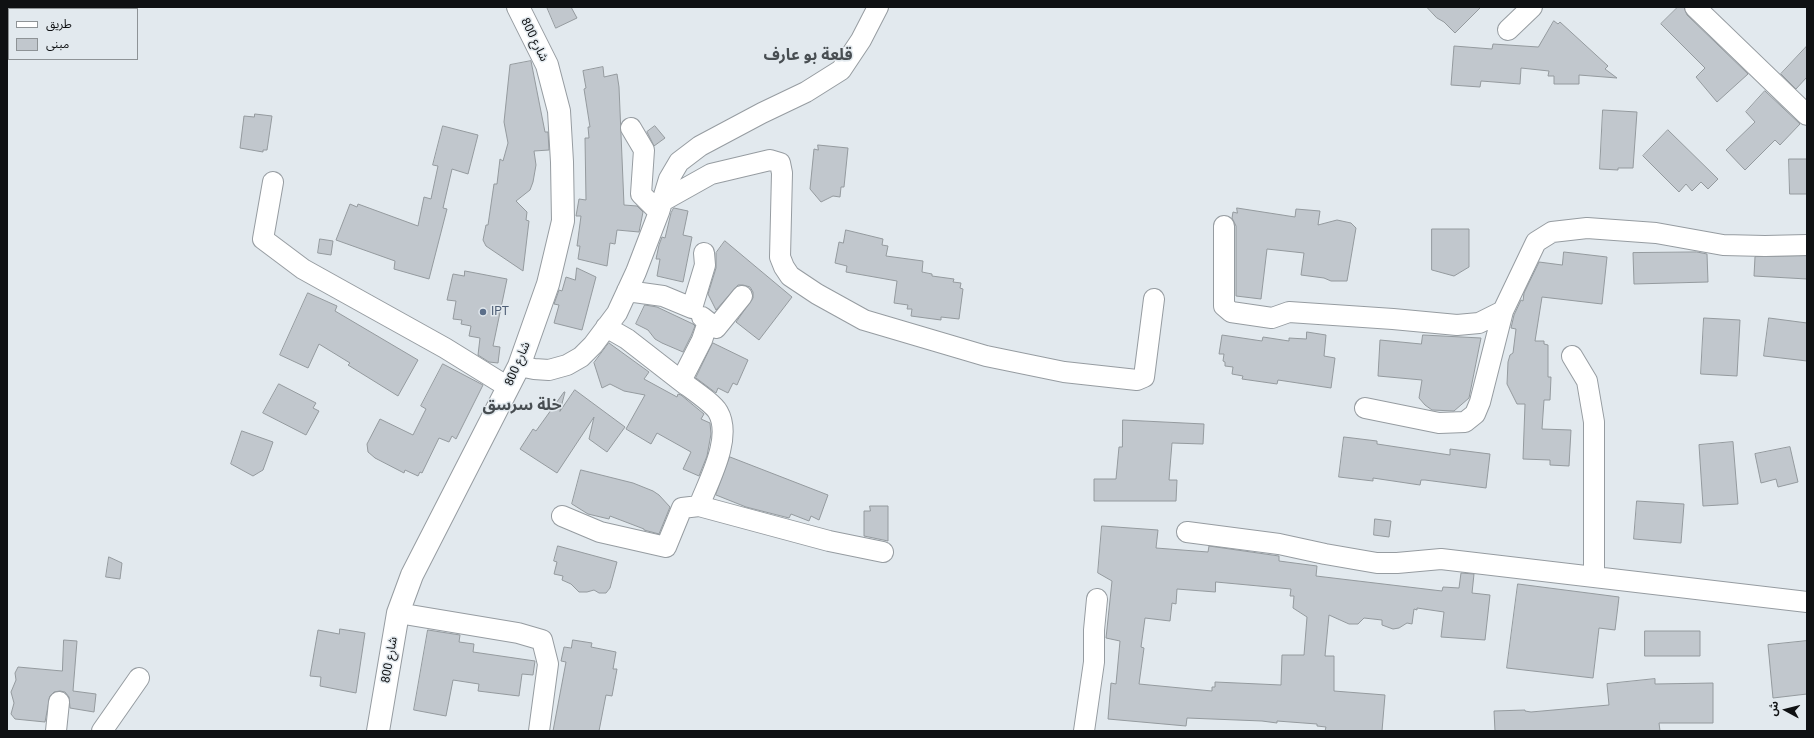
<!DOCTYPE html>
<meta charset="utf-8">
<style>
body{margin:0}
#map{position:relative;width:1814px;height:738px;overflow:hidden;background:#e2e9ee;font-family:Roboto,"Noto Sans Arabic",sans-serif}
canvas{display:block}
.frame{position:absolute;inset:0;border:8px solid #0f1113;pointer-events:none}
.legend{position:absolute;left:8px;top:8px;width:130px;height:52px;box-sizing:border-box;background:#e2e9ee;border:1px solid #8e9396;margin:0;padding:5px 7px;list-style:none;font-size:12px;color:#0f1113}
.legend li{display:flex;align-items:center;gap:8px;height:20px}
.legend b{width:20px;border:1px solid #8e9396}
.north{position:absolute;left:1766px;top:690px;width:40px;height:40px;-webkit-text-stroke:3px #e2e9ee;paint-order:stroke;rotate:277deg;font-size:11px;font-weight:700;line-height:16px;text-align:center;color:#0f1113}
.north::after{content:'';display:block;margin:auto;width:14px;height:18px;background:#0f1113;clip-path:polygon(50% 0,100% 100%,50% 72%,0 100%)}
</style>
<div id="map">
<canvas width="1814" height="738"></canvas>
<div class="frame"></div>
<ul class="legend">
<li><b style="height:5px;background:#fff"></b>طريق</li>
<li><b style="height:11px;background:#c1c7cd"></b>مبنى</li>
</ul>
<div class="north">ش</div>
</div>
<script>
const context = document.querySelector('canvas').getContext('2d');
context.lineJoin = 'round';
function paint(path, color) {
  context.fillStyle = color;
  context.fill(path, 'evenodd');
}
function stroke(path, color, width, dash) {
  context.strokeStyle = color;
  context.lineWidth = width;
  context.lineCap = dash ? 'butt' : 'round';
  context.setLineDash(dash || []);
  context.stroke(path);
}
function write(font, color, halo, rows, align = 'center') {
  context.font = font + ' Roboto,"Noto Sans Arabic",sans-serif';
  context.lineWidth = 3;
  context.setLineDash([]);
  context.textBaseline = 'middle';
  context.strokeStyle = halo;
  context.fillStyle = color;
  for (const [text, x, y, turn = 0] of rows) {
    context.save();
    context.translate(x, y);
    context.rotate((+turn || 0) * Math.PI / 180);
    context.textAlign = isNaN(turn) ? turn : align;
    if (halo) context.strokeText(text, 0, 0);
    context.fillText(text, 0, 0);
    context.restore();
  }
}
const building = new Path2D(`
 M547,7H571L577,18L556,28Z
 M1427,7H1481L1455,33L1444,22L1437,18Z
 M1678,7H1684L1687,15L1748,74L1717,102L1696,77L1705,68L1661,24Z
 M1554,21L1558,24L1560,22L1608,66L1605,69L1617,78L1579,75V84H1554V76H1548L1549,71L1521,68L1520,84L1481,81L1480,87L1451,85L1454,46L1492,49L1493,44L1538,47Z
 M1807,46V77L1796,89L1781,74Z
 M531,61L545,132H548L549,150L534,151L536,165L533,182L530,190L516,201L527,212L526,220L529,221L523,271L486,246L483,240L486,225H488L494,184H497L500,159L503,161L508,143L504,122L510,65Z
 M603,67L604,77L617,74L619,87L624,205L637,206L643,212L639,232L617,230L615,244L610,243L607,266L578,259L580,246H577L581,216H576L579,199L586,200L585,138H589L588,127H590L584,89L586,88L583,71Z
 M1765,91L1800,124L1780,145L1775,140L1745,170L1726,150L1755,122L1746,112Z
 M1603,110L1637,112L1633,168H1618V170L1600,169Z
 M255,114L272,116L267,150H263V152L240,148L244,116L254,117Z
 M443,126L478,135L468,174L452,169L443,208L447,209L429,279L394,269L395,261L336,240L350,204L357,207L358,204L418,226L424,197L431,199L438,166L433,165Z
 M655,126L665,138L654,146L647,132Z
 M1668,130L1718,179L1708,189L1701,182L1692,191L1686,184L1679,192L1643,156Z
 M818,145L848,148L844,187H841L840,197L833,196L821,202L810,189L814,149L818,150Z
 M1789,159H1807V194H1790Z
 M674,208L688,211L683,235L692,237L683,282L657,276L660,259H656L659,245L662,237L665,238L671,213Z
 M1237,208L1295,217L1296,209L1320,211L1318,225L1337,220L1351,223L1356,228L1347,281H1331L1324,278L1301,275L1304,253L1267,249L1261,299L1236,296V226L1232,218L1233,212L1237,213Z
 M1432,229H1469V267L1454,276L1432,270Z
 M846,230L883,239L882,245L888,246L886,256L923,261L922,272L932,274V276L954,279L953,282L961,283L960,288L963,289L959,319L941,317V320L911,316L912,309H907L908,305L894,303L897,281L846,272L847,266L835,263L839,242L843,243Z
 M320,239L333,241L331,255L318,253Z
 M725,241L792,297L759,340L736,322L753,298V292L750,287L743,285H738L716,310L708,294L716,268V253Z
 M1564,252L1607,257L1602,304L1542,297L1535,341H1544V344L1548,345V377H1551L1550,400H1544L1542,429L1571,430L1569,466L1550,465V460L1523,459L1525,404H1517L1507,384L1508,362L1510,355L1513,353L1516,329L1511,328L1514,315L1521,300L1523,301L1524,293L1539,262L1562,265Z
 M1697,252L1707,254L1708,282L1634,284L1633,253Z
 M1807,256V279L1754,276L1755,257Z
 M577,268L596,277L582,330L554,323L559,305L554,304L559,290L562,291L566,277L575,280Z
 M465,271L507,279L493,346L500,347L498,363L489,362L478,355L480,338L469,336L471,326L461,324L462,320L453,319L456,301L447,300L453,274L464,276Z
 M308,293L337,306L335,311L418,360L398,396L348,365L350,363L319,344L308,368L280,355Z
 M645,305L657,307L693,324L695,326L691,336L683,352L662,343L655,339L648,330L636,324Z
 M1704,318L1740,320L1737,376L1701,374Z
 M1769,318L1807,323V361L1764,356Z
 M1307,332L1326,335L1324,356L1335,358L1331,388L1278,380L1277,384L1242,379L1243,376L1232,374L1233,367L1225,366V362L1223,361L1224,354H1219L1222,335L1262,341L1263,337L1289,341V338L1306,339Z
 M1423,335L1481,338L1469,398L1454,411L1432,410L1425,405L1419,398L1422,380L1378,376L1380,340L1421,344Z
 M609,343L649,372L644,379L677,397L678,394L681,395L704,414L701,419L710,423L711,434L707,456L699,476L683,469L691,452L657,433L651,444L626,429L645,395L624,391L610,384L602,388L594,363Z
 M713,343L748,360L737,385L733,383L728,393L718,388L716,393L696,378Z
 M443,364L483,385L456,439L452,436L449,442L439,438L422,473L420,472L418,476L405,470L404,473L375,458L368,452L367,444L380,419L413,435L426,409L421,406Z
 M279,384L316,403L313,408L319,411L306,435L263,413Z
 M575,390L625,427L607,452L589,439L594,417L557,473L520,449L533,429L536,431L564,392H565L560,411Z
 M1123,420L1204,424L1203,444L1172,443L1169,480H1177L1176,501H1094V479H1116L1119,447H1122Z
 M242,431L273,442L263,470L253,476L231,464Z
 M1344,437L1377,441V444L1450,455V449L1490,454L1486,488L1425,480H1421L1420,485L1373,478V481L1339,477Z
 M1733,442L1738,504L1703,506L1699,445Z
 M1790,447L1798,482L1778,487L1776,479L1761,483L1755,454Z
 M730,457L828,495L819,520L811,516L809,521L791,514L789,518L746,507L716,495Z
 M581,470L633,483L653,491L659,495L670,507L659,534L644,530V529L610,516L609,519L588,514L572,504Z
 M1637,501L1684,504L1681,543L1634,539Z
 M870,506H888V541L864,536V511H870Z
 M1375,519L1391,521L1389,537L1374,535Z
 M1102,526L1158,530L1156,548L1208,552L1209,546L1279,556V561L1317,566L1316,576L1442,591L1443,587L1459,588L1461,573L1474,574L1472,593L1490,595L1485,640L1441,637L1444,612L1417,608V610L1414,609L1412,624L1407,623L1399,628L1393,629L1382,625V620L1364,618L1358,624H1349L1329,615L1325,656H1334V691L1385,695L1382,731H1325L1326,727L1317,726V724L1277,721V723L1262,721L1187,718L1186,726L1108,719L1111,683L1116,684L1120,641L1106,638L1112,581L1098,573ZM1216,582L1291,589L1290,596H1294L1293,608L1307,617L1304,655H1282L1281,685L1215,682V687H1212V691L1139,684L1144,648L1141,647L1145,618L1170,621L1172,603L1176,604L1177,589L1215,592Z
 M558,546L617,562L610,588L606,593H599L594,590L587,592H579L571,584L562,580L563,576L554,574L557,562L554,561Z
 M109,557L122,563L120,579L106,577Z
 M1518,584L1619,597L1615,630L1599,628L1593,678L1507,668Z
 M340,629L365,633L356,693L320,686L321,677L310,676L318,630L339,634Z
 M428,630L460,635L459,642L474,644L473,652L535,661L533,675L522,674L519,696L478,691L479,684L453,680L446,716L414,710Z
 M1645,631H1700V656H1645Z
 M64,640L77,641L73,691L96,694L94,712L70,708L69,697L65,692L60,691L54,692L50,696L45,722L15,719L11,714L14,703L11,692L16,680L15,673L18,667L62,671Z
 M573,640L592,643L591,647L616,652L613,669H617L612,696L606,695L599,731H553L566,662L561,661L564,647L571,648Z
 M1807,641V694L1773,698L1768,645Z
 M1655,679V684L1713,683V723H1659L1660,731H1495L1494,711L1525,710V711L1531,712L1609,705L1607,684Z`);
paint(building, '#c1c7cd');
stroke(building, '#949a9e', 1);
const street = new Path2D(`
 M1695,7L1807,115
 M1508,30L1532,7
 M631,128L644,150L641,194L659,212
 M273,182L263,239L303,269L445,348L508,387
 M661,202L711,174L770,160L780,163L782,173L780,257L784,267L790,276L817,294L864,320L986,356L1064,372L1137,380L1144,377L1154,299
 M1224,226V306L1231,312L1272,318L1289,312L1393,319L1457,325L1479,323L1503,311L1536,242L1552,232L1587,228L1656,233L1723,245L1765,246L1807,245
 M627,291L663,296L692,308L705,265L704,253
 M702,317L716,328L742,296
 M606,327L627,339L681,381L702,340L708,322
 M1572,356L1587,381L1594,422V577
 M519,366L534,369L549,370L567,365L581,357L593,345L617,313L636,272L659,212L669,179L679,162L700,146L762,113L806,92L841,70L861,40L878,7
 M681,381C690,388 713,403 718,412C733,438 708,482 699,506
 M1365,408L1439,423L1465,422L1475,414L1480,402L1503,311
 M562,516L600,532L666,547L682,508L699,506L829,541L883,552
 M1187,532L1279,544L1325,554L1377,563H1397L1441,559L1807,602
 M398,613L518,633L542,640L548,664L539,731
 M56,731L59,702
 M102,731L139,678
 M1084,731L1094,662V630L1097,599`);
const secondary = new Path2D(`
 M378,731L398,613L412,575L519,366L548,284L563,221L562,162L559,111L547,65L518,7`);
stroke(street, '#969ca1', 22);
stroke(secondary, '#969ca1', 24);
stroke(street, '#fff', 20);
stroke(secondary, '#fff', 22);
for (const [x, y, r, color] of [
 [483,312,4,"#5c6f8a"]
]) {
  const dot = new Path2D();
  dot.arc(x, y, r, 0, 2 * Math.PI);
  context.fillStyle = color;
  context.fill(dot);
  stroke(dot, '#e2e9ee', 1.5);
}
write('12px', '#0f1113', '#e2e9ee', [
 ["شارع 800",534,40,64],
 ["شارع 800",518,364,-67],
 ["شارع 800",390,660,-80]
]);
write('12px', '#4e5e75', '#e2e9ee', [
 ["IPT",491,312]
], 'left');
write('bold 16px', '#484e52', '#e2e9ee', [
 ["قلعة بو عارف",808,56],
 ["خلة سرسق",522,406]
]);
</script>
